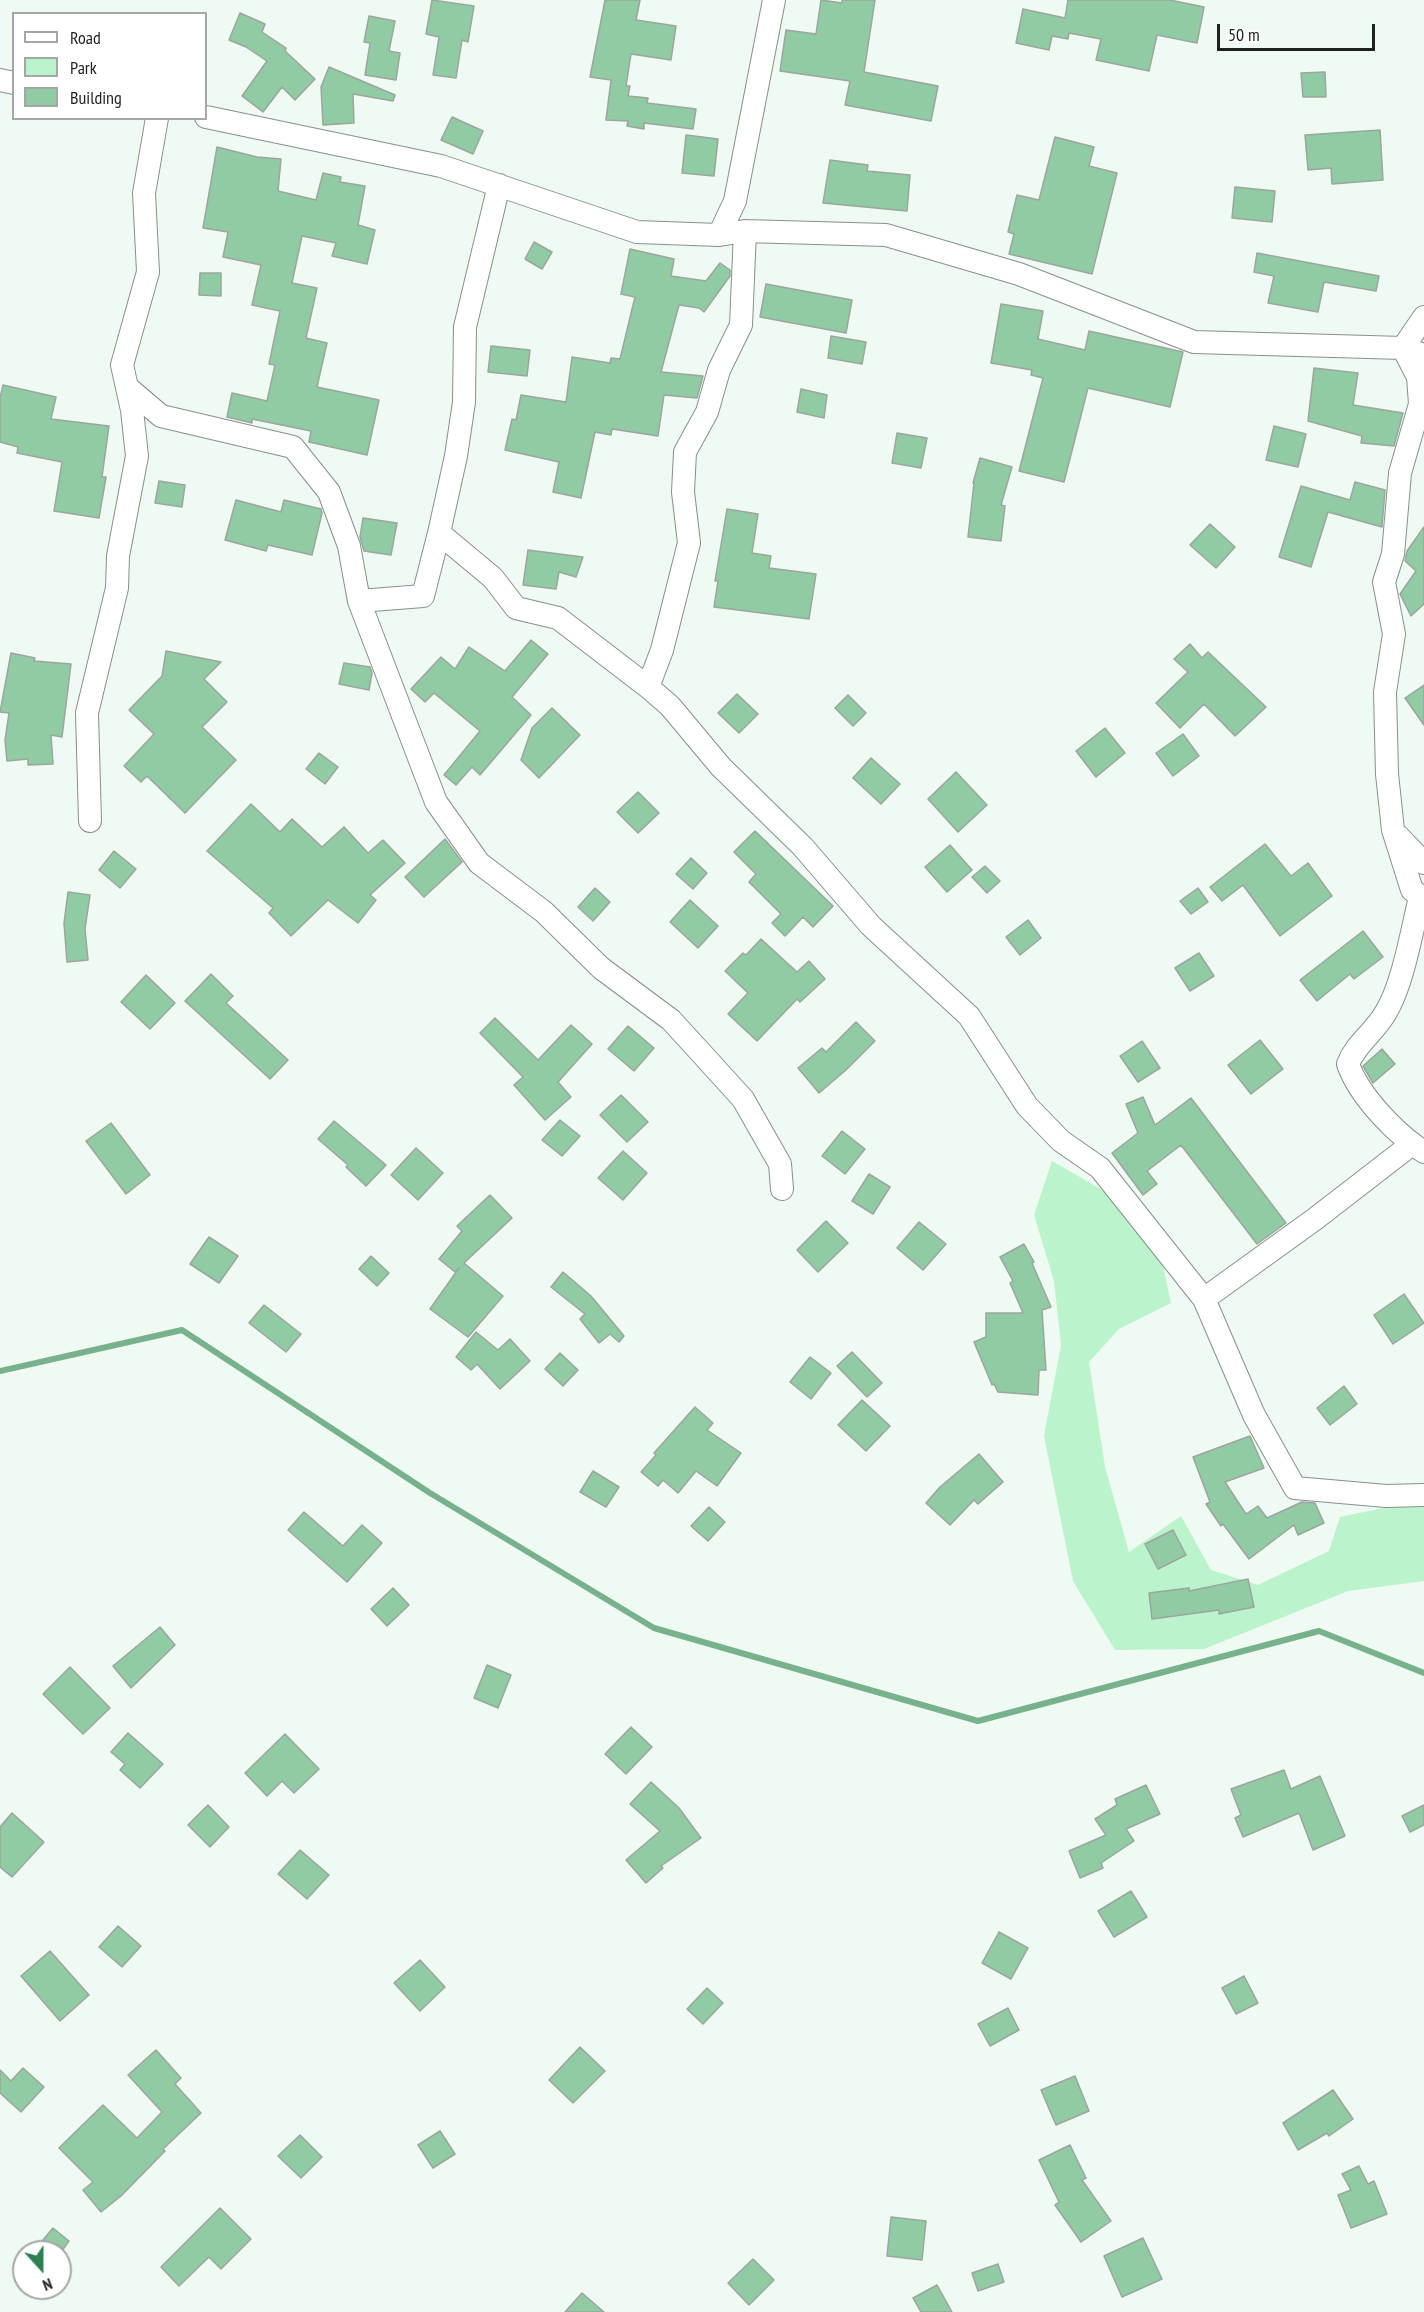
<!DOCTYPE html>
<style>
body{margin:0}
#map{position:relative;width:1424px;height:2312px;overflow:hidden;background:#eefaf2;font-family:"PT Sans Narrow",sans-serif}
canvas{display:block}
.legend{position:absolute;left:12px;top:12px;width:195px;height:108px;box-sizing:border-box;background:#fff;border:2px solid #a5a7a5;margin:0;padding:8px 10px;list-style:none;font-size:18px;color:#1e221f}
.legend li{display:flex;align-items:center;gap:12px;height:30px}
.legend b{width:30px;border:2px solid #a5a7a5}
.north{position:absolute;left:12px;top:2240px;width:60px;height:60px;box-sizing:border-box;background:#fff;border:2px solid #a5a7a5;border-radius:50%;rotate:159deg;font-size:16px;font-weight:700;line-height:24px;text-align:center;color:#1e221f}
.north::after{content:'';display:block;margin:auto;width:21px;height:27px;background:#2e8051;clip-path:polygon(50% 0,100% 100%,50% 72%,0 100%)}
.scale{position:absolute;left:1217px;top:24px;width:158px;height:27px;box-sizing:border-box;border:3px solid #1e221f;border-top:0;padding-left:8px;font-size:18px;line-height:21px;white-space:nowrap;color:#1e221f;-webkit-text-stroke:4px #fff;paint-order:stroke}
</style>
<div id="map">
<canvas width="1424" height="2312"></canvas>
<ul class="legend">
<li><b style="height:8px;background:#fff"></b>Road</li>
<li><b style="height:16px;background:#bbf3cd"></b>Park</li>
<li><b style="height:16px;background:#90cba3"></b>Building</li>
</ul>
<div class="north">N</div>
<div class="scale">50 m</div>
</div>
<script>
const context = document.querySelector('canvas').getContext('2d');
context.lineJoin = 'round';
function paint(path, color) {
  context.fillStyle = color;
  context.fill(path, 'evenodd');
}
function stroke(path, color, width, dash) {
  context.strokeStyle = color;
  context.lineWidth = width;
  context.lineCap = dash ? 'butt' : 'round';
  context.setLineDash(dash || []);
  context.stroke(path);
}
paint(new Path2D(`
 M1052,1161L1111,1195L1162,1261L1171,1303L1119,1329L1089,1362L1105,1467L1129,1552L1181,1516L1211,1570L1258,1585L1329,1551L1340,1517L1417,1501L1424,1504V1581L1348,1591L1204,1649L1115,1650L1073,1581L1044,1436L1061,1345L1054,1281L1034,1215Z`), '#bbf3cd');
stroke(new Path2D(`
 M0,1371L182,1330L430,1493L654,1628L978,1721L1319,1631L1424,1673`), '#78b28c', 6);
const building = new Path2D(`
 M432,0L474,6L468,42L462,40L456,78L433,75L439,37L426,34Z
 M605,0H640L636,20L676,26L671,60L631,54L626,86H630L628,96L648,98L647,103L696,109L693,129L644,123V129L627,126L628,121L606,120L611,80L590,77Z
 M821,0L842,3V0H875L864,72L938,86L931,121L845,105L850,81L780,71L786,30L816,34Z
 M1068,0H1170L1204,7L1197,43L1157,35L1149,71L1096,60L1101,39L1069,33L1068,39L1052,36L1049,50L1016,43L1023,9L1065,18Z
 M240,13L265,24L262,32L286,48L285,51L315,79L295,100L282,87L263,112L242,96L267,61L246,47L229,40Z
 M369,16L395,21L389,51L400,53L396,80L365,75L370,43L364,42Z
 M329,67L395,95L393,101L353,94L354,123L323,125L321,87Z
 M1325,72L1326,97H1303L1301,73Z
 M452,117L483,131L473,154L441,140Z
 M1380,130L1383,180L1332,184L1331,168L1308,170L1305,135Z
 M686,135L718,139L714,176L682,173Z
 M1055,137L1094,147L1089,166L1117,173L1092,274L1009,254L1014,234L1008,232L1017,195L1039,200Z
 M217,147L257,157L281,159L278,191L316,200L323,173L341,177L340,182L365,186L358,225L375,230L367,264L332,256L336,243L302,236L292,283L317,288L306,338L327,343L317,387L379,400L367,455L309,442L311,431L252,419V423L227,417L232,393L267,401L275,365L269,364L280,311L252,305L261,265L223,257L228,232L203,228Z
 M830,160L868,165L867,171L910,175L907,211L823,203Z
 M1235,187L1275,191L1272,222L1232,218Z
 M534,242L552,252L542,269L525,259Z
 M630,249L674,259L671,276L706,281L720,263L730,270V276L704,312L699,308L679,305L661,372L703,376L697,398L664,395L658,436L612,429L611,435L595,432L581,498L553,492L559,462L505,450L512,419L516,420L521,395L566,402L572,357L610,363L611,358L620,359L635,297L621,294Z
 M1257,253L1379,276L1376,291L1324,282L1318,312L1268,303L1274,276L1254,272Z
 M200,273H221V296L199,295Z
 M766,284L852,300L846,333L760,317Z
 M1001,304L1043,311L1038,339L1085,350L1089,331L1183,352L1170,407L1088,388L1064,482L1019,471L1043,378L1031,375L1032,370L991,363Z
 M831,336L866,342L862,364L828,358Z
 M491,346L530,350L527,376L488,372Z
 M1314,368L1358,373L1353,405L1403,413L1394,446L1361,443L1362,436L1308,421Z
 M3,385L56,397L51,419L109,426L102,477H106L99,518L54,511L62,462L17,453L18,447L0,442V398Z
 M801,389L827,395L824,418L797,412Z
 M1274,426L1306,434L1298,467L1266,460Z
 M897,433L927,438L921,468L892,463Z
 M980,458L1012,467L1001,505L1005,506L1001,541L968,537L974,483H973Z
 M159,481L185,485L182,507L155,503Z
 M1355,482L1385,490L1382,527L1328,512L1311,567L1279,557L1301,486L1350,500Z
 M236,500L281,512L284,500L321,509L322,513L312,555L268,545L266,551L225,540Z
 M727,509L758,514L752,553L771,556L769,568L816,574L809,619L714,607L718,581H715Z
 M363,518L397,523L391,555L364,551L360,537Z
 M1210,524L1235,547L1216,568L1190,545Z
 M1424,527V604L1411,616L1400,594L1416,571L1405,561L1407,551Z
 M528,550L583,557L576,577L559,572L556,589L523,585Z
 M531,640L548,654L512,697L531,715L480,775L472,767L456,785L444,775L480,731L434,693L425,702L411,689L441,657L455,669L469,647L505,671Z
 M1190,644L1202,658L1208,652L1266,707L1235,736L1204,704L1180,728L1156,703L1188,672L1174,659Z
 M166,651L221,662L204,679L227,702L202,727L236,760L185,813L147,776L141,782L124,766L154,734L129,710L162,676Z
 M11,653L35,658L34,661L71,664L62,737L51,735L53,764L28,765V759L7,761L5,740L9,713L0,712Z
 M344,663L370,667L372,673L369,690L339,684Z
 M1424,685V725L1405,698Z
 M737,694L758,714L739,733L718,713Z
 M848,695L866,713L853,726L835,708Z
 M552,708L580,735L539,778L521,760L532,728Z
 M1105,728L1125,753L1096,777L1076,751Z
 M1183,734L1199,756L1173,776L1156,753Z
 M319,753L338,767L325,784L306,769Z
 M871,758L900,784L881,804L853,778Z
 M956,772L987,805L958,832L928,799Z
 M638,792L659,813L638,833L617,812Z
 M251,804L280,832L292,819L322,847L344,827L368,853L383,840L405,863L370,895L376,900L358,923L328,900L291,936L269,913L273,908L207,851Z
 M755,831L833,906L813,927L803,917L785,936L772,923L781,914L749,882L756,874L734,852Z
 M445,839L462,862L424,897L405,877Z
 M1265,844L1291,876L1308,863L1332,896L1280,936L1243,885L1222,901L1210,887Z
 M950,845L972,870L947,892L925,867Z
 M114,851L136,869L120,888L99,870Z
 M691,858L707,873L693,889L676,874Z
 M985,866L1000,881L987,893L972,877Z
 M595,888L610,902L593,921L578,907Z
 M1198,888L1208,902L1191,914L1180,901Z
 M68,892L90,895L85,929L88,960L67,962L64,923Z
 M690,900L718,926L698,948L670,922Z
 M1028,920L1041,938L1020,955L1006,937Z
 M1363,931L1383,957L1354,979L1350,974L1317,1001L1300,980Z
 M761,939L797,972L809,961L825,979L800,1002L797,999L757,1041L728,1014L748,993L725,971L743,953L746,955Z
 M1199,953L1214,976L1190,991L1175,968Z
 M211,974L233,996L226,1003L288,1060L270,1079L185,1001Z
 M146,975L175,1003L150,1029L121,1002Z
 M495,1018L538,1060L571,1025L592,1044L558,1082L571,1097L545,1120L514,1085L523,1077L480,1033Z
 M856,1022L875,1041L846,1070L819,1093L798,1068L822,1048L826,1052Z
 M628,1026L654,1048L634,1071L608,1049Z
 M1260,1040L1283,1069L1251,1094L1228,1065Z
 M1142,1041L1160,1068L1138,1082L1120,1056Z
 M1382,1049L1395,1064L1373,1083L1363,1066Z
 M621,1095L648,1122L627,1142L600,1115Z
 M1143,1097L1155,1125L1191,1098L1286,1223L1257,1244L1181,1145L1147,1171L1157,1184L1143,1195L1112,1153L1138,1133L1126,1104Z
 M560,1120L580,1136L562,1156L542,1140Z
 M334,1121L386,1165L366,1186L346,1167L348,1165L318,1139Z
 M111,1123L150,1175L126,1194L86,1141Z
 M842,1131L865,1149L845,1174L822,1156Z
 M416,1148L443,1173L418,1200L391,1175Z
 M623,1151L647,1173L623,1200L598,1178Z
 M869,1174L890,1187L873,1214L852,1201Z
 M490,1195L512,1218L464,1263L503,1296L468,1337L430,1309L459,1268L455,1272L439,1259L462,1231L457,1226Z
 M826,1221L848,1243L818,1272L797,1250Z
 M919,1222L946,1244L923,1270L897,1248Z
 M209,1237L238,1256L219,1283L190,1264Z
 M1024,1244L1034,1262L1032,1263L1051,1307L1042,1310L1046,1370H1039L1038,1395L998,1392L994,1384L992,1385L974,1342L986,1337V1313H1023L1010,1283L1013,1281L1000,1257Z
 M371,1256L389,1273L377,1286L359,1269Z
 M563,1272L591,1296L624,1336L619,1342L610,1334L599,1343L580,1319L585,1314L551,1287Z
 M1404,1294L1424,1323L1393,1344L1374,1315Z
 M264,1305L301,1334L286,1352L249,1323Z
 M476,1332L498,1350L510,1339L530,1361L500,1389L477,1364L471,1370L456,1357Z
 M852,1352L882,1383L867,1397L837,1366Z
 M560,1353L578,1370L563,1386L545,1369Z
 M810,1357L831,1373L811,1399L790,1382Z
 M1344,1386L1357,1404L1330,1425L1317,1408Z
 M862,1400L890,1426L866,1451L838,1425Z
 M695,1407L713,1423L707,1430L741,1453L717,1486L696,1471L678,1493L663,1480L658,1486L641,1472L656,1455L654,1453Z
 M1250,1436L1264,1468L1225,1482L1246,1514L1258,1506L1267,1518L1302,1502L1315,1503L1324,1523L1298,1535L1294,1525L1249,1559L1223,1524L1221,1526L1206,1504L1210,1502L1193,1457Z
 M979,1454L1003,1482L978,1504L974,1500L950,1525L926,1503L940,1487Z
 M593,1471L619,1487L606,1507L580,1492Z
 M709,1507L725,1522L708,1541L691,1526Z
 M304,1512L343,1546L362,1525L382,1543L347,1582L288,1530Z
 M1173,1530L1186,1555L1158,1569L1145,1544Z
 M1248,1579L1254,1607L1219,1614V1610L1152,1619L1149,1593L1189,1588V1591Z
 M393,1588L409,1605L387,1626L371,1609Z
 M160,1627L175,1645L131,1688L113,1666Z
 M487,1665L511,1675L498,1708L474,1698Z
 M70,1667L110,1708L83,1734L43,1694Z
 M631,1727L652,1747L626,1774L605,1754Z
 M128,1733L163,1764L140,1788L120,1770L125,1764L111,1752Z
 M285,1734L319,1769L294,1793L282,1781L267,1796L245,1773Z
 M1284,1770L1291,1789L1320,1776L1345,1836L1313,1850L1299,1813L1243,1837L1235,1818L1241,1815L1231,1789Z
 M651,1782L679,1808L701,1838L661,1866L663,1868L646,1883L626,1860L660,1831L630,1804Z
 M1146,1785L1160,1814L1126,1829L1134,1841L1101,1863L1103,1868L1080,1878L1069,1851L1106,1835L1095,1819L1117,1805L1115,1799Z
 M208,1805L229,1827L210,1847L188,1825Z
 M1424,1805V1825L1410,1832L1402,1816Z
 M12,1813L44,1842L12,1877L0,1867V1827Z
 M300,1850L329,1875L307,1899L278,1874Z
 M1131,1891L1147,1917L1114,1937L1098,1911Z
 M118,1926L141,1946L122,1967L99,1947Z
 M999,1932L1028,1948L1011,1979L982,1963Z
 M50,1951L89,1995L60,2021L21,1976Z
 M420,1960L445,1987L420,2011L394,1983Z
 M1244,1976L1258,2003L1236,2014L1222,1988Z
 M707,1988L723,2003L703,2024L687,2009Z
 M1008,2008L1019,2030L990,2046L978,2024Z
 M580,2047L605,2071L573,2103L549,2080Z
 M156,2050L181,2078L175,2084L201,2113L163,2149L165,2151L121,2196L101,2212L83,2190L93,2182L59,2148L103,2105L137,2138L162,2112L128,2075Z
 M23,2068L44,2087L21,2112L0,2093V2070L11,2081Z
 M1075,2076L1089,2111L1056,2125L1041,2090Z
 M1333,2090L1353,2119L1329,2136L1327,2133L1298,2150L1283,2123Z
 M440,2131L455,2154L433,2168L418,2145Z
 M300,2135L322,2157L301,2178L278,2156Z
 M1070,2145L1086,2178L1082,2180L1111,2221L1081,2242L1055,2205L1059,2202L1039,2160Z
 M1359,2166L1368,2184L1374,2181L1387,2214L1351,2228L1338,2195L1351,2190L1342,2174Z
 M220,2208L251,2239L221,2269L209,2257L179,2286L161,2267Z
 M891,2217L926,2221L922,2260L887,2256Z
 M53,2228L69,2241L61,2252H33Z
 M1143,2238L1162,2279L1122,2297L1104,2256Z
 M753,2259L774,2280L749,2305L728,2283Z
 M998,2264L1004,2282L978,2291L972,2273Z
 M937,2285L952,2312H921L913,2298Z
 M582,2293L604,2312H565Z`);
paint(building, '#90cba3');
stroke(building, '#9ba69e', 1.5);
const minor = new Path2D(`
 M0,80L14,83
 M206,117L441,166L637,232L719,235L745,231L886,235L1019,274L1194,342L1403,348L1424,355
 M499,185L465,327L464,402L456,456L439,533L493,578L516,608L558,618L648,687L670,706L721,767L803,847L871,926L969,1016L1027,1106L1061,1141L1100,1168L1204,1299L1254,1415L1295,1488L1386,1496L1424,1495
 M719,235L735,201L774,0
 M1424,317L1403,348L1418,377L1420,404L1400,473L1393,554L1384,582L1394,634L1385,692L1387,774L1393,830L1412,890L1424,899
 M127,387L161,416L293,447L329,492L349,546L359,601
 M439,533L423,596L359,601L436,802L479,863L544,912L601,968L671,1020L703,1055L743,1099L780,1164L782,1189
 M648,687L662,650L689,543L683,492L685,452L707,412L719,370L741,325L745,231
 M90,821L87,713L117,588L118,556L137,456L132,410L122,365L148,272L144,193L157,118
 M1398,836L1424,863
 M1420,897C1412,930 1403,984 1386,1012C1375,1032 1356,1043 1348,1064C1359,1096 1396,1134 1424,1152
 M1204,1299L1315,1219L1412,1144`);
stroke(minor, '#869189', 24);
stroke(minor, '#fff', 22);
</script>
